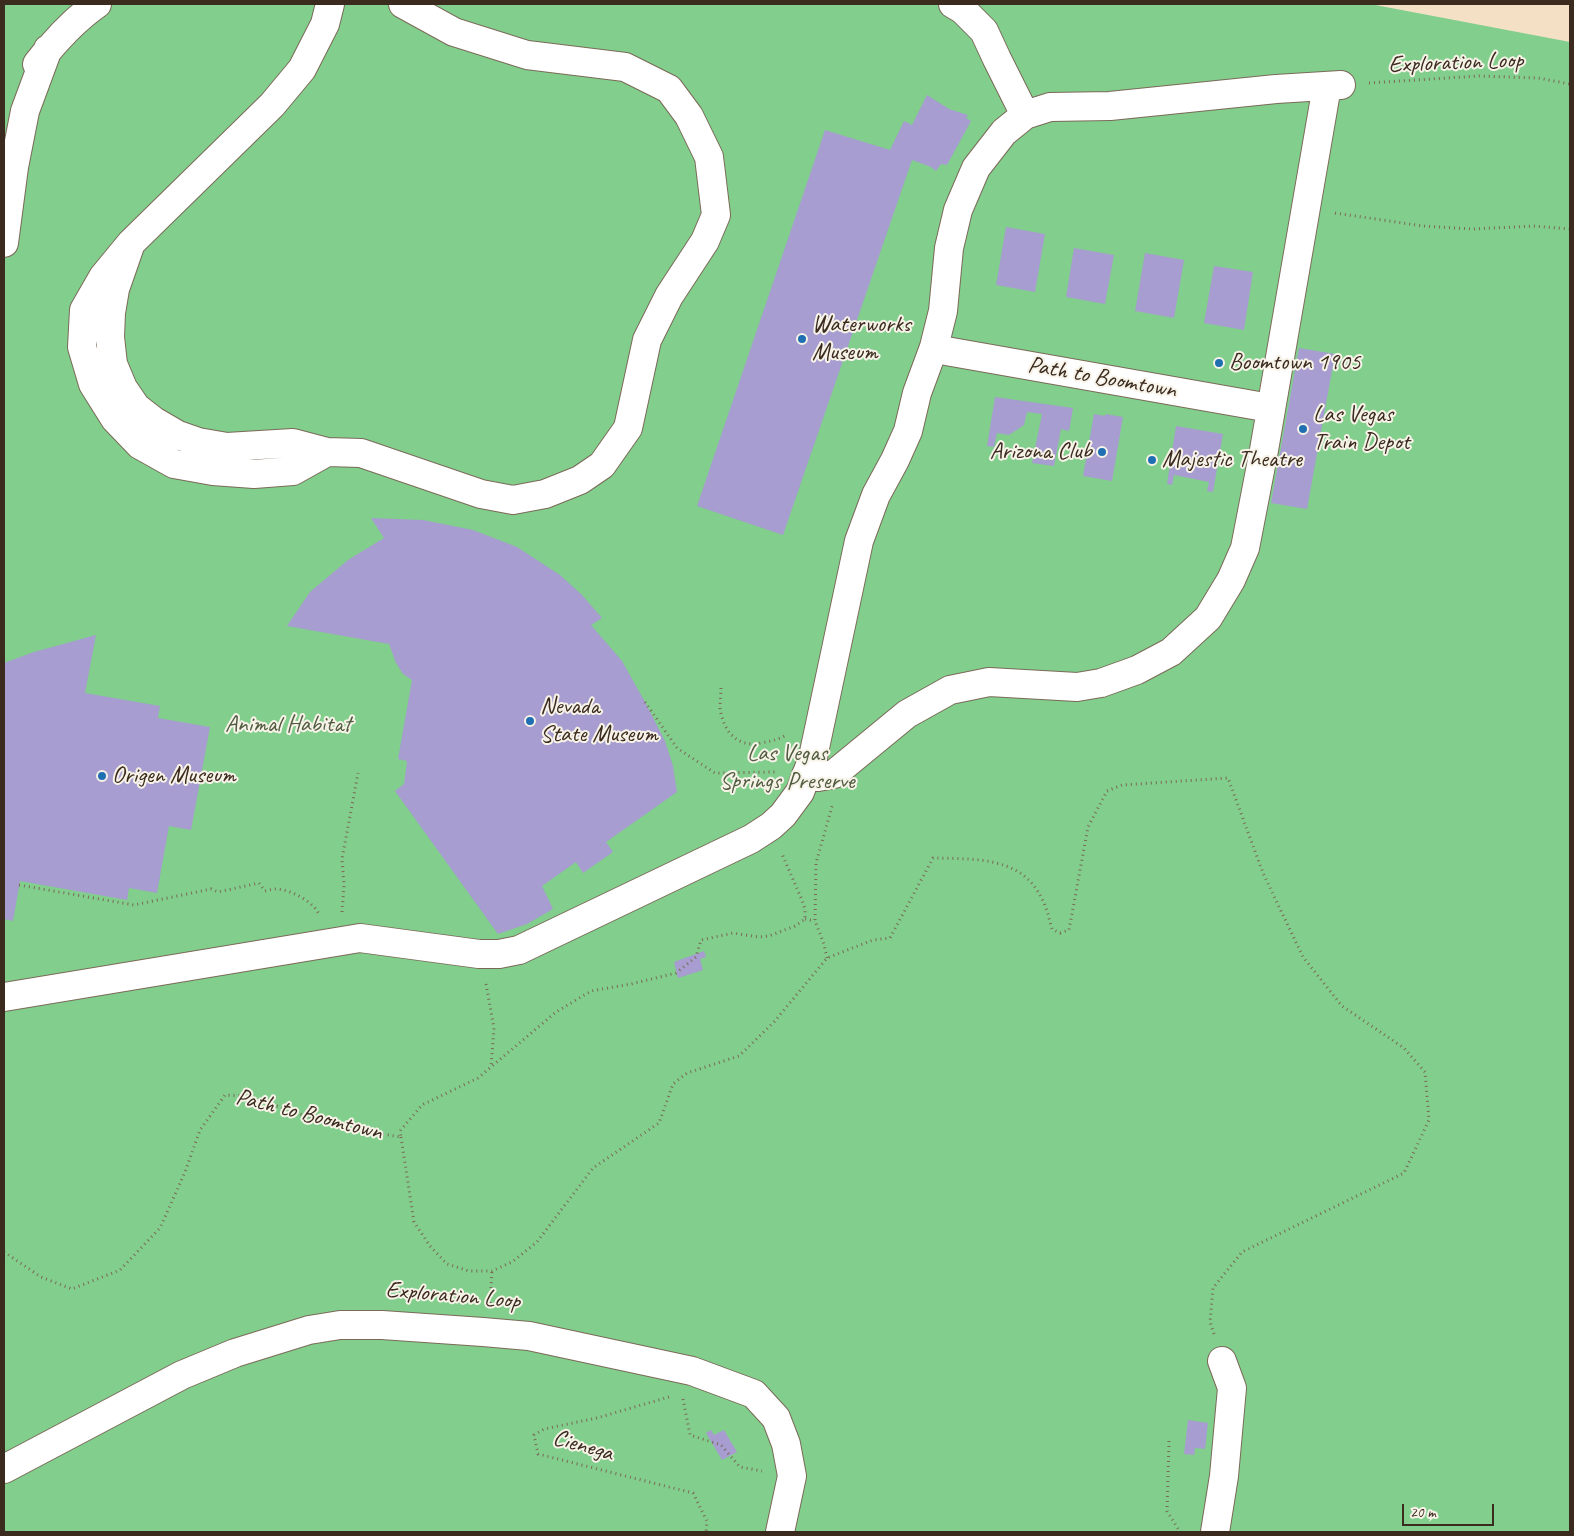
<!DOCTYPE html>
<style>
body{margin:0}
#map{position:relative;width:1574px;height:1536px;overflow:hidden;background:#f3e0c5;font-family:Caveat,sans-serif}
canvas{display:block}
.frame{position:absolute;inset:0;border:5px solid #3b2a1e;pointer-events:none}
.scale{position:absolute;left:1402px;top:1504px;width:92px;height:22px;box-sizing:border-box;border:2px solid #3b2a1e;border-top:0;padding-left:6px;font-size:15px;line-height:18px;white-space:nowrap;color:#3b2a1e;-webkit-text-stroke:4px #f7f3e8;paint-order:stroke}
</style>
<div id="map">
<canvas width="1574" height="1536"></canvas>
<div class="frame"></div>
<div class="scale">20 m</div>
</div>
<script>
const context = document.querySelector('canvas').getContext('2d');
context.lineJoin = 'round';
function paint(path, color) {
  context.fillStyle = color;
  context.fill(path, 'evenodd');
}
function stroke(path, color, width, dash) {
  context.strokeStyle = color;
  context.lineWidth = width;
  context.lineCap = dash ? 'butt' : 'round';
  context.setLineDash(dash || []);
  context.stroke(path);
}
function write(font, color, halo, rows, align = 'center') {
  context.font = font + ' Caveat,sans-serif';
  context.lineWidth = 4;
  context.setLineDash([]);
  context.textBaseline = 'middle';
  context.strokeStyle = halo;
  context.fillStyle = color;
  for (const [text, x, y, turn = 0] of rows) {
    context.save();
    context.translate(x, y);
    context.rotate((+turn || 0) * Math.PI / 180);
    context.textAlign = isNaN(turn) ? turn : align;
    if (halo) context.strokeText(text, 0, 0);
    context.fillText(text, 0, 0);
    context.restore();
  }
}
paint(new Path2D(`
 M4,4H1370L1570,42V1532H4Z`), '#81ce8d');
paint(new Path2D(`
 M927,95L949,109L968,115L966,118L971,121L947,165L941,164L936,171L931,167L912,160L783,535L697,506L825,130L890,150L904,121L912,125Z
 M1006,227L1045,234L1035,292L996,285Z
 M1074,248L1114,255L1105,304L1066,297Z
 M1145,253L1184,260L1174,318L1135,311Z
 M1214,266L1253,272L1244,330L1204,323Z
 M1299,348L1335,354L1307,509L1271,503Z
 M995,397L1073,408L1069,431L1061,429L1054,466L1032,463L1042,414L1027,412L1024,425L1009,435L997,433L994,447L987,446Z
 M1094,414L1105,416V414L1123,417L1112,481L1083,476Z
 M1176,426L1223,434L1213,492L1207,491L1209,482L1174,475L1172,485L1167,484Z
 M371,518L423,520L473,530L517,547L560,575L582,595L602,618L591,625L622,661L645,702L665,741L673,766L677,792L606,842L613,852L583,873L576,862L542,886L553,909L527,924L498,934L395,791L404,784L407,761L398,759L412,680L403,674L396,663L389,644L287,626L310,592L348,560L384,538Z
 M96,635L85,693L160,706L158,718L210,727L191,830L169,826L157,893L129,888L127,900L20,881L13,921L4,919V663L34,652Z
 M704,951L706,957L700,959L703,970L678,978L674,962Z
 M1188,1420L1208,1423L1205,1449L1195,1448L1194,1455L1184,1454Z
 M711,1430L714,1435L724,1430L737,1452L722,1460L706,1433Z`), '#a79dd0');
const minor = new Path2D(`
 M37,64C54,42 74,20 97,4
 M1025,115L1050,107L1110,106L1276,89L1341,85
 M4,243L14,167L25,111L48,49
 M131,243L115,289L111,313L110,337L113,364L123,388L136,407L154,421L178,435L198,442L227,447L293,443L327,452L361,453L481,494L513,500L545,494L580,480L602,465L628,428L647,340L669,296L705,241L716,215L709,157L689,116L669,89L625,67L527,55L454,32L403,4
 M934,347L946,351L1270,408
 M327,452L293,471L254,474L213,471L174,464L140,445L115,419L93,384L82,347L84,310L103,277L131,243L272,105L302,69L325,24L330,4
 M806,775L818,777L834,774L907,714L950,690L989,682L1077,687L1101,683L1137,670L1171,652L1208,618L1231,580L1245,548L1264,450L1327,86
 M4,997L360,938L479,954H499L519,950L751,839L771,826L783,815L800,792L813,757L859,541L876,495L895,460L908,431L917,393L934,347L943,311L949,248L958,210L976,168L1004,132L1025,115L997,59L984,31L963,10L953,4
 M4,1469L182,1375L235,1353L309,1330L340,1325H382L483,1332L529,1336L692,1371L754,1394L776,1418L786,1444L792,1476L780,1532
 M1215,1532L1224,1476L1232,1388L1222,1361`);
stroke(minor, '#7b6a58', 30);
stroke(new Path2D(`
 M1369,83L1479,76L1538,78L1570,84
 M1335,213L1423,226L1472,229L1533,226L1570,229
 M721,688C721,694 720,701 720,708C723,730 736,748 761,743C771,741 778,740 786,735
 M645,702L677,748L715,773L776,772
 M19,885L134,905L211,889L218,892L259,883L265,891C269,890 273,889 277,889C292,890 314,902 320,916
 M342,912L344,885L342,859L358,773
 M805,919L815,921
 M827,958L824,944L815,921L816,863L833,803
 M486,984L494,1028L491,1067
 M401,1137L414,1222L430,1246L447,1264L469,1271H492L512,1262L537,1242L593,1168L659,1123L673,1084L687,1073L739,1056L774,1022L827,958L873,940L890,938L933,858C974,859 1022,856 1042,899C1047,908 1049,919 1052,929L1060,933L1069,930L1088,827L1107,791L1122,785L1228,778L1263,873L1303,957L1342,1006L1404,1048L1425,1072L1429,1120L1404,1173L1242,1252L1213,1288L1210,1322L1214,1334
 M4,1252L41,1277L72,1289L120,1270L160,1228L185,1172L200,1130L225,1095L248,1096L338,1127L401,1137L400,1131L422,1105L478,1078L556,1012L591,991L631,984L676,973L696,957L701,940L733,933L759,937L769,936L795,926L805,919V909L802,900L782,854
 M490,1303L492,1271
 M669,1397L597,1418L544,1429L534,1435L538,1454L693,1493L707,1521L706,1532
 M683,1399L690,1435L721,1445L740,1467L762,1471
 M1169,1441L1167,1511L1180,1532`), '#7b6a58', 3, [1, 4]);
stroke(minor, '#fff', 28);
for (const [x, y, r, color] of [
 [802,339,5,"#1f6fb2"],
 [1219,363,5,"#1f6fb2"],
 [1303,429,5,"#1f6fb2"],
 [1102,452,5,"#1f6fb2"],
 [1152,460,5,"#1f6fb2"],
 [530,721,5,"#1f6fb2"],
 [102,776,5,"#1f6fb2"]
]) {
  const dot = new Path2D();
  dot.arc(x, y, r, 0, 2 * Math.PI);
  context.fillStyle = color;
  context.fill(dot);
  stroke(dot, '#f7f3e8', 2);
}
write('24px', '#3b2a1e', '#f7f3e8', [
 ["Exploration Loop",1456,63,-2],
 ["Path to Boomtown",1102,378,10],
 ["Path to Boomtown",309,1115,14],
 ["Exploration Loop",453,1296,5],
 ["Cienega",583,1446,16]
]);
write('24px', '#3b2a1e', '#f7f3e8', [
 ["Waterworks",812,325],
 ["Museum",812,353],
 ["Boomtown 1905",1229,363],
 ["Las Vegas",1313,415],
 ["Train Depot",1313,443],
 ["Arizona Club",1092,452,"right"],
 ["Majestic Theatre",1162,460],
 ["Nevada",540,707],
 ["State Museum",540,735],
 ["Origen Museum",112,776]
], 'left');
write('24px', '#505b3f', '#f7f3e8', [
 ["Animal Habitat",288,725],
 ["Las Vegas",787,754],
 ["Springs Preserve",787,782]
]);
</script>
